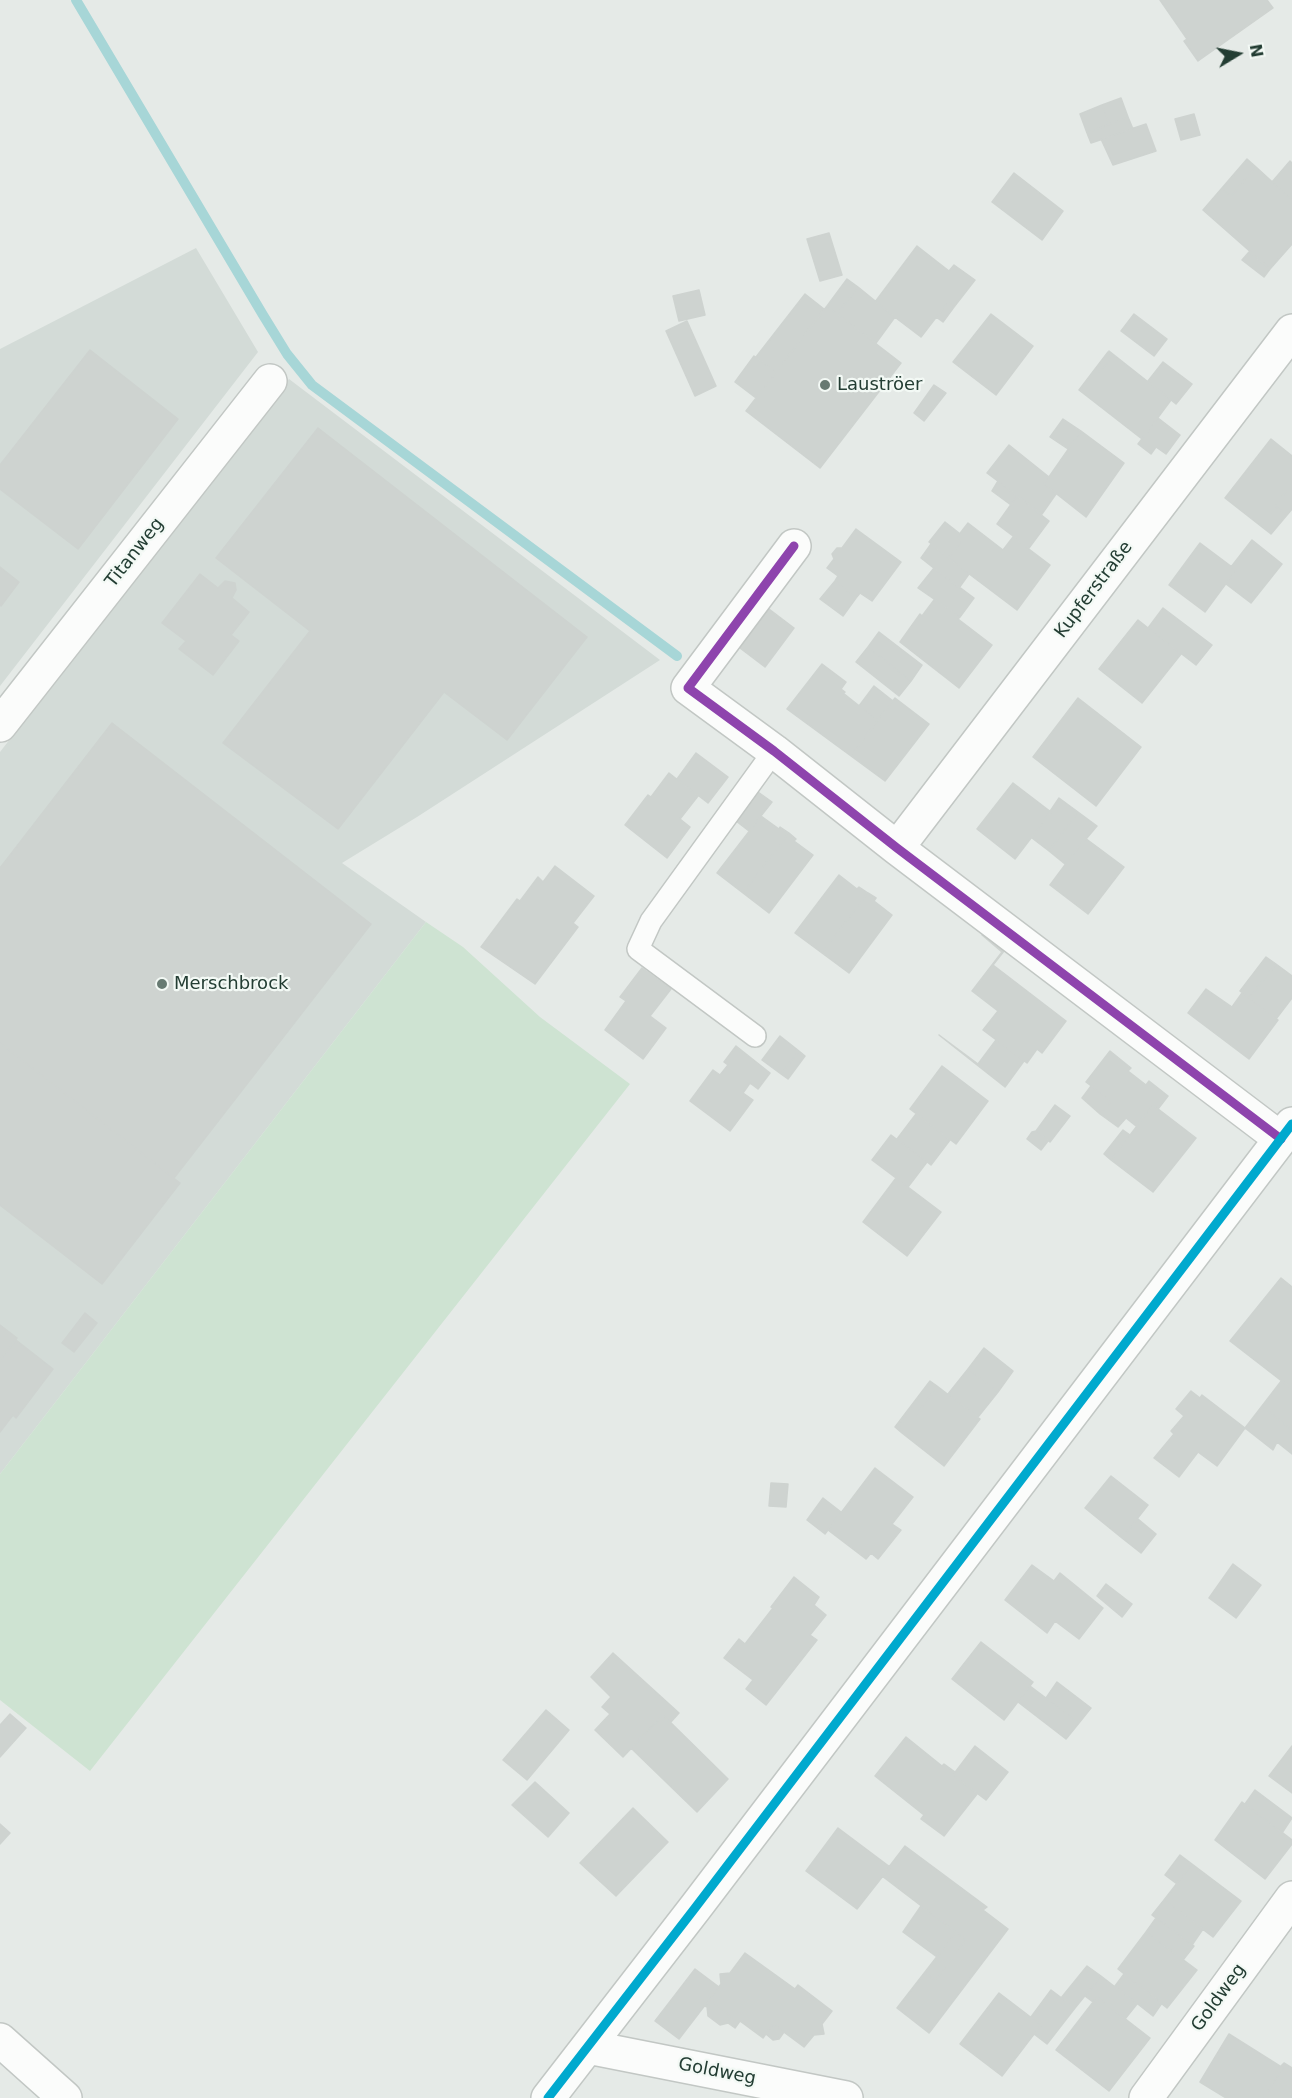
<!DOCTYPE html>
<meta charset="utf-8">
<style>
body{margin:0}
#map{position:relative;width:1292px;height:2098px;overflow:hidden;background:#e5eae7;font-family:"DejaVu Sans",sans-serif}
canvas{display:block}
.north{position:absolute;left:1208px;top:24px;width:60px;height:60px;-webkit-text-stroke:4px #f3f9f5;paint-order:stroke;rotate:80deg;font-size:16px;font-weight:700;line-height:24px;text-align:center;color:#233d33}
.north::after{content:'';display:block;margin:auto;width:21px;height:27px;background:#233d33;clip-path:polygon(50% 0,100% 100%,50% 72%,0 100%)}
</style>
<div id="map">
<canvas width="1292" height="2098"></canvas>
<div class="north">N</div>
</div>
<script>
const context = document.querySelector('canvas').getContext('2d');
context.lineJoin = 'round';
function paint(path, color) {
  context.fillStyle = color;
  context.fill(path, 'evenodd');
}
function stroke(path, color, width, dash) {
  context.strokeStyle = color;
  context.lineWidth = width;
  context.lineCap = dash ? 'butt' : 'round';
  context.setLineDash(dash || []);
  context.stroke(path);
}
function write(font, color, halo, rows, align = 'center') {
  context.font = font + ' "DejaVu Sans",sans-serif';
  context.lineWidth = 4.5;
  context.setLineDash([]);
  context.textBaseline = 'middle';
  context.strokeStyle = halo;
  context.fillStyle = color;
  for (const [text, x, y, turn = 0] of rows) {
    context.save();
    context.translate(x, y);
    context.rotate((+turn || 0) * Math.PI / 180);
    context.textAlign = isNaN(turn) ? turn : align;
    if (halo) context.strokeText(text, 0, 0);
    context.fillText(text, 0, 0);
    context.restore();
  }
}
paint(new Path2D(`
 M196,248L258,352L0,686V349Z
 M289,379L660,660L417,817L342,863L426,922L0,1474V752Z`), '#d3dbd7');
paint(new Path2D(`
 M426,922L463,947L540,1017L630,1084L90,1771L0,1700V1474Z`), '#cee3d2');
stroke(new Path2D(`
 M76,0L263,315L287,354L312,385L677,656`), '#a7d6d7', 10);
const building = new Path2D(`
 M1160,0H1267L1273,8L1198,61L1184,41L1187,39Z
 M1121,98L1128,117L1109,124L1102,105Z
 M1102,105L1109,124L1087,133L1080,114Z
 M1194,114L1200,135L1181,140L1175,119Z
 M1128,117L1133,129L1091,143L1087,133Z
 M1146,124L1156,151L1113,165L1101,139Z
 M1247,159L1256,167L1231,196L1222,188Z
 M1290,161L1292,163V200L1272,182Z
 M1256,167L1292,200V244L1270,269L1203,210L1222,188L1231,196Z
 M1014,173L1063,211L1042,240L992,202Z
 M829,233L842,275L820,281L807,239Z
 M917,246L949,271L954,265L975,280L954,307L948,302L921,337L875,302Z
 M1249,252L1270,269L1264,277L1242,260Z
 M847,279L858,287L837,314L827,306Z
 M858,287L895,317L876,343L837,314Z
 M699,290L705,315L679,321L673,296Z
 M805,294L824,309L776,372L756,357Z
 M948,302L954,307L943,322L936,317Z
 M827,306L901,363L820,468L746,411Z
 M991,314L1033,346L996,395L953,362Z
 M1134,314L1167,339L1154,356L1121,331Z
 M687,321L716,386L695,396L666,331Z
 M90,350L178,419L78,549L0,489V465Z
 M1109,351L1171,400L1142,439L1079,390L1095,369L1100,372L1113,356Z
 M1108,352L1113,356L1100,372L1095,369Z
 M754,356L776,372L756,398L735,382Z
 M1163,362L1192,384L1176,404L1148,381Z
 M934,385L946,393L924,421L914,413Z
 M1158,418L1180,435L1166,454L1156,447L1151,454L1138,444Z
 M1063,419L1081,431L1068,449L1050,437Z
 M318,428L587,637L507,740L444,692L338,829L223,743L310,631L216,558Z
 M1081,431L1124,463L1086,517L1044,484Z
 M1271,439L1292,456V484L1275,506L1287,515L1271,534L1225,498Z
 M1009,445L1049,477L1044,484L1056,494L1042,514L987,473Z
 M998,481L1017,496L1011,505L992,491Z
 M1292,484V509L1287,515L1275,506Z
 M1017,496L1049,521L1029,548L997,524Z
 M945,522L959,533L958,536L960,543L949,557L929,542Z
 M968,523L1003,550L1013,537L1050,565L1017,610L948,558L960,543L958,536Z
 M856,529L901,562L872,601L860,593L856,598L835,581L838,576L827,568L834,559L832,554L837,548H842Z
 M1252,540L1282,564L1251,603L1226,584L1236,570L1231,567Z
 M1200,543L1236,570L1205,612L1169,585Z
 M931,544L969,574L959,588L921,558Z
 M0,567L19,582L1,606L0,605Z
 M934,568L974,598L960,617L918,588Z
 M200,574L218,588L225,581L235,583L236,590L232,598L249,612L231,635L239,641L213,675L179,649L186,641L162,623Z
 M835,581L856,598L843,616L820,599Z
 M934,600L937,603L938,601L960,617L958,619L992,645L959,688L900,642L920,614L922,616Z
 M765,606L794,628L765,667L736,645Z
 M1163,608L1212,645L1196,665L1148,628Z
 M1138,620L1181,654L1142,703L1099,669Z
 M879,632L922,665L911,681L868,647Z
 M868,647L911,681L899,696L856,662Z
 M822,664L846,682L841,689L845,692L843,693L877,720L851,756L787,709Z
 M874,686L893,701L877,720L859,706Z
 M895,698L929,724L885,781L851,756Z
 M1078,698L1141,747L1096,806L1033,757Z
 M112,723L371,924L174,1178L0,1043V868Z
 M696,753L728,777L708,803L677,779Z
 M669,773L698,796L680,819L690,827L667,858L625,825L648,795L651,797Z
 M1013,783L1051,812L1015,859L977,829Z
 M758,792L772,802L749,831L736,821Z
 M1059,798L1078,812L1049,851L1032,838Z
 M1078,812L1097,826L1065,864L1049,851Z
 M761,816L779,829L780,827L789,833L743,893L717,873Z
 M789,833L796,839L794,841L813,855L769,913L743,893Z
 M1085,838L1124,867L1088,914L1050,885Z
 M555,866L594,896L573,923L578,927L535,984L481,947L517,899L520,901L538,877L543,882Z
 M839,875L857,889L859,887L868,893L822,953L795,933Z
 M868,893L876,898L874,901L892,915L849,973L822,953Z
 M982,935L1004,951L993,965L1066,1021L1042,1053L1037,1049L1027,1063L983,1030L998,1011L972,991L1002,952Z
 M1266,957L1276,964L1249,998L1240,991Z
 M1276,964L1292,976V998L1276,1019L1249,998Z
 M642,968L671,989L650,1016L666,1028L643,1059L605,1030L626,1001L620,997Z
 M1206,989L1232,1007L1242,993L1278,1020L1249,1059L1188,1013Z
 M939,1035L978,1064L996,1040L1024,1061L1005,1087Z
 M780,1036L799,1051L781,1074L762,1060Z
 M0,1043L180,1183L102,1284L0,1205Z
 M736,1046L770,1073L758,1089L750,1083L743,1093L753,1100L730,1131L690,1101L713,1070L720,1075L728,1065L724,1062Z
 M799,1051L805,1056L788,1079L781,1074Z
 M1110,1051L1131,1068L1128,1071L1146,1085L1149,1081L1168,1096L1158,1109L1153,1105L1136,1126L1126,1118L1118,1127L1100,1114L1111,1101L1086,1082Z
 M942,1066L988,1101L956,1144L910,1109Z
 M1091,1086L1111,1101L1100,1114L1082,1098Z
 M1055,1105L1070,1116L1050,1142L1036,1131Z
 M1153,1105L1196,1138L1153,1192L1111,1160Z
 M916,1114L950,1140L931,1165L897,1139Z
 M1123,1130L1130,1135L1111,1160L1104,1154Z
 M1036,1131L1048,1141L1041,1150L1027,1139L1032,1132Z
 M891,1135L927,1162L908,1187L872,1160Z
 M896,1178L941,1212L907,1256L863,1222Z
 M1281,1278L1292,1287V1389L1230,1341Z
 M85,1313L97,1323L74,1352L62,1343Z
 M0,1325L17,1338L0,1360Z
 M16,1340L53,1369L16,1418L13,1415L0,1432V1360Z
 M984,1348L1013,1371L998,1392L968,1369Z
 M968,1369L998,1392L978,1417L948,1394Z
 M1282,1380L1292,1389V1430L1262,1406Z
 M930,1381L937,1386L916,1415H908L901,1424L902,1433L895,1427Z
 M937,1386L980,1419L944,1466L902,1433L901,1424L908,1415H916Z
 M1191,1391L1200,1398L1202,1395L1245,1428L1217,1466L1198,1452L1179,1477L1154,1458L1174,1434L1171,1431L1184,1416L1176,1409Z
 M1262,1406L1292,1430V1454L1277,1442L1273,1450L1245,1428Z
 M875,1468L913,1497L892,1524L901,1530L878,1559L871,1553L866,1559L828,1530Z
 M1111,1476L1148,1505L1122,1538L1085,1508Z
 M771,1483L788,1484L786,1507L769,1506Z
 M823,1498L841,1512L825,1534L807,1520Z
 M1138,1519L1156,1534L1141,1553L1122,1538Z
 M1233,1564L1261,1585L1236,1618L1209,1598Z
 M1032,1565L1054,1581L1060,1573L1103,1608L1079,1639L1055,1621L1047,1633L1005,1600Z
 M794,1577L819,1597L814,1605L826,1615L810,1635L817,1640L766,1705L746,1689L753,1680L724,1658L739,1639L745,1644L773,1608L771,1607Z
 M1106,1584L1132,1604L1122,1617L1097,1596Z
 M981,1642L1033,1682L1004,1720L952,1679Z
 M613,1653L679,1713L670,1723L663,1715L623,1757L595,1730L610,1714L602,1707L611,1697L591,1677Z
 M1057,1682L1091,1708L1079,1723L1046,1698Z
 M1030,1686L1079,1723L1066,1739L1018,1702Z
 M546,1710L569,1730L527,1780L503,1760Z
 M10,1714L26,1728L0,1757V1725Z
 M663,1715L728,1779L697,1812L631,1748Z
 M906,1737L942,1766L944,1764L955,1772L953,1775L977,1794L944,1836L921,1819L924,1815L875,1776Z
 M975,1746L1008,1772L986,1800L953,1775Z
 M1292,1746V1793L1269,1776Z
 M535,1782L569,1813L548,1837L512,1805Z
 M1255,1790L1292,1818L1282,1833L1245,1804Z
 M1242,1802L1292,1840V1844L1265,1879L1215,1840Z
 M633,1808L668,1842L616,1896L580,1863Z
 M0,1824L10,1833L0,1844Z
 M838,1828L890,1867L857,1909L806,1871Z
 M905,1846L987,1907L983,1910L1008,1929L929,2033L897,2008L925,1972L935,1981L966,1940L882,1876Z
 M1180,1855L1192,1864L1177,1884L1165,1875Z
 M1192,1864L1241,1901L1213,1937L1164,1900Z
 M1164,1900L1203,1929L1192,1945L1152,1915Z
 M921,1906L956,1932L937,1957L903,1932Z
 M1156,1918L1194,1946L1183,1960L1146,1932Z
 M956,1932L966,1940L935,1981L925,1972Z
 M1146,1932L1197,1970L1167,2008L1118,1969Z
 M745,1953L795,1989L798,1985L832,2011L822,2024L824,2034L814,2035L804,2047L773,2024L763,2038L740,2021L735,2028L728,2023L732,2017L712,2002L707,2007L705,2006L721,1984L720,1974L730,1973Z
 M1087,1966L1101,1976L1075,2008L1061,1998Z
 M695,1969L719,1987L679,2039L655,2021Z
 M1124,1974L1162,2003L1153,2016L1115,1986Z
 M1101,1976L1137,2004L1125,2019L1097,1997L1093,2002L1085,1996Z
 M1051,1990L1075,2008L1047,2044L1034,2034L1041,2025L1031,2017Z
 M999,1993L1041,2025L1002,2076L960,2044Z
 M1097,1997L1150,2038L1109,2091L1056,2050Z
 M712,2002L732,2017L728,2023L720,2025L708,2016L707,2006Z
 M773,2024L784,2032L779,2039L773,2040L766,2034Z
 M1229,2034L1283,2068L1264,2098H1226L1200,2082Z
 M1284,2063L1292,2068V2098H1266L1264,2097L1283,2068L1281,2066Z`);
paint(building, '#ced3d0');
stroke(building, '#ced3d0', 1.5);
const service = new Path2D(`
 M755,1036L638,949L651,921L774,751`);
const minor = new Path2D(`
 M794,546L688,688L774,751L897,848L1281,1139
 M0,725L270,381
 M897,848L1292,331
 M0,2040L65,2098
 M588,2047L846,2098
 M548,2098L695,1908L1292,1124
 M1146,2098L1292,1898`);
stroke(service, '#c2c7c4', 24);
stroke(minor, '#c2c7c4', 36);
stroke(service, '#fbfcfb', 21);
stroke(minor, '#fbfcfb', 33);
stroke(new Path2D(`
 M794,546L688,688L774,751L897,848L1281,1139`), '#8e44ad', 9);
stroke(new Path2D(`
 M548,2098L695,1908L1292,1124`), '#00a9ce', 9);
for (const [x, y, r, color] of [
 [825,385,6,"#677a72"],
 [162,984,6,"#677a72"]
]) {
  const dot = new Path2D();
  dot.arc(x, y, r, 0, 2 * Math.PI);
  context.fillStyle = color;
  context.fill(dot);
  stroke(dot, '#f3f9f5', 2);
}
write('18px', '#233d33', '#f3f9f5', [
 ["Lauströer",837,385],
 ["Merschbrock",174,984]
], 'left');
write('18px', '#233d33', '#f3f9f5', [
 ["Titanweg",135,553,-52],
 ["Kupferstraße",1094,590,-53],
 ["Goldweg",1219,1998,-54],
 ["Goldweg",717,2072,11]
]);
</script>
